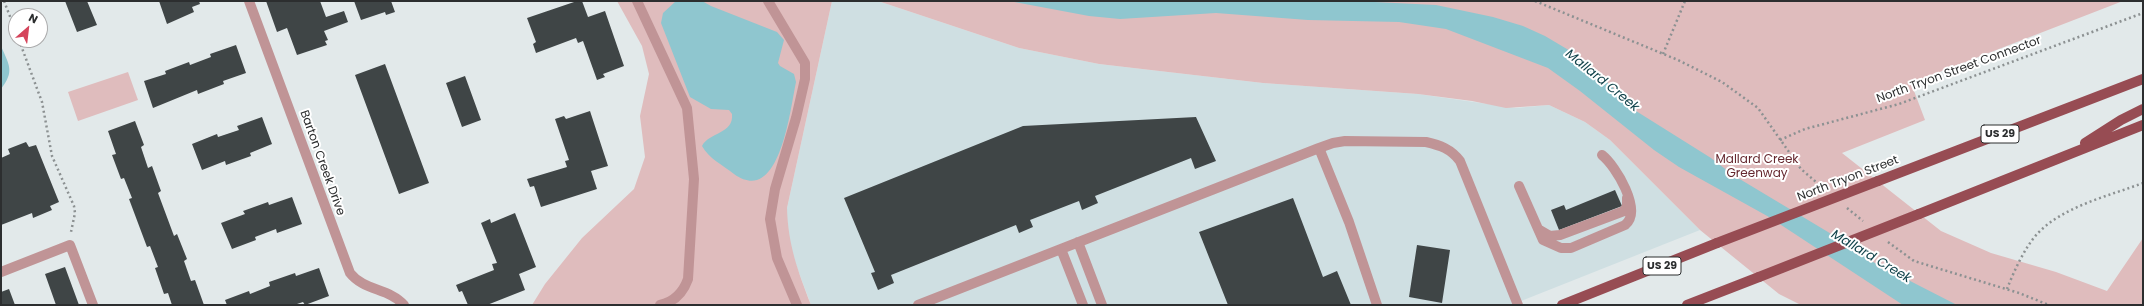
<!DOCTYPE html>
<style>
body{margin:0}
#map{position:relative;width:2144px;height:306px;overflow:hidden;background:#e2e9ea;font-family:Poppins,sans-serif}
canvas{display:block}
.frame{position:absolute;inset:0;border:2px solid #2c2e2f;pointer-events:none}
.north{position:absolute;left:8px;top:8px;width:40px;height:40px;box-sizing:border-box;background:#fff;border:1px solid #ababac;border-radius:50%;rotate:28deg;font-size:11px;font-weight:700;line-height:16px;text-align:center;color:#2c2e2f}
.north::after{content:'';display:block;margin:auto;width:14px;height:18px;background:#d5455c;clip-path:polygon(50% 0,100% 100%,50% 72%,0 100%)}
</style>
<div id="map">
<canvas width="2144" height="306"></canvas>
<div class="frame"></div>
<div class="north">N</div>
</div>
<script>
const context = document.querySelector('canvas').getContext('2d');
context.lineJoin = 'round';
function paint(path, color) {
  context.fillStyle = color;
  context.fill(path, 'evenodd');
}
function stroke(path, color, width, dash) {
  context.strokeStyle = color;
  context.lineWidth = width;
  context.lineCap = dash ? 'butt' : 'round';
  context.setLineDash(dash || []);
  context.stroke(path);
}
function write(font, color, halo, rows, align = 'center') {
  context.font = font + ' Poppins,sans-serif';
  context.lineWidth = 4;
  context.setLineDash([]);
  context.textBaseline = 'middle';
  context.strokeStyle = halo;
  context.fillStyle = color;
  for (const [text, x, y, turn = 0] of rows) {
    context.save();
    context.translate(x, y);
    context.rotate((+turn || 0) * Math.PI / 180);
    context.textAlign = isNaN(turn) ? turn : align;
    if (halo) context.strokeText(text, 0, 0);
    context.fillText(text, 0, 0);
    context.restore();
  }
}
paint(new Path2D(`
 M832,1H878L1019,48L1099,64L1263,83L1418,94L1516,108L1549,105L1585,122L1610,140L1700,230L1511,305H811L792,254L787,231V208Z`), '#cfdfe2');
paint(new Path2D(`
 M617,1H832L787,208C788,245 798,271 811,305H532L545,284L582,238L634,189L645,157L640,116L649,74L642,46Z
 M878,1H2123L1911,83L1925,120L1842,153L1941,231L1991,253L2056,272L2107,291L2143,238V305H1801L1779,294L1700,230L1610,140L1585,122L1549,105L1506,108L1472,101L1418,94L1263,83L1099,64L1019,48Z
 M128,72L138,100L78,121L68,92Z`), '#dfbcbd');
paint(new Path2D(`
 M676,1H702L711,6L777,32L784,40L778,63L780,66L794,74L796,82C790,110 780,207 734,174C723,165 709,159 702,146C709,132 734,134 732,114L729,110L711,109L690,97L661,23L663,13Z
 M1009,1H1354L1436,5L1493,17L1523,26L1545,36L1577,55L1597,72L1636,111L1711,158L1733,175L1828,232L1873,262L1957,305H1903L1769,217L1679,167L1654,150L1580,91L1548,68L1446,29L1399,22L1308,20L1216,13L1120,19L1089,16Z
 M1,46C9,65 15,71 1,89Z`), '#8fc6cf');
paint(new Path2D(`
 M65,1H87L97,25L77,32Z
 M159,1H199L200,4L192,7L194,12L167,24Z
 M266,1H320L326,17L344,11L348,22L324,31L328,40L325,41L327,45L297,55L287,28L277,32Z
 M354,1H391L395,12L386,15L385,12L361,20Z
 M577,1H582L588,17L605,11L624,66L603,74L605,77L597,80L583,41L578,43L576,38L536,53L533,44L536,42L527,18Z
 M236,45L246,73L223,81L224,84L198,94L197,90L153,108L144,81L166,74L165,71L189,62L190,65L211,57L210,54Z
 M385,64L429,183L399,194L355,75Z
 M465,76L481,120L462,127L446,83Z
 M590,111L608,166L591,171L597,189L541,207L534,186L530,187L527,179L567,167L565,161L569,160L555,119L564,116L566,119Z
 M262,117L272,144L250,153L251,156L226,165L225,161L202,170L192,144L217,134L218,137L239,130L237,126Z
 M1196,117L1216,161L1195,169L1191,158L1095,196L1098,203L1082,210L1079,201L1030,220L1033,227L1019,233L1016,225L891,275L894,283L878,290L871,273L875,272L844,198L1023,126Z
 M135,121L144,145L141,147L148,168L152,166L161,191L158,193L174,236L177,234L187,259L184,261L191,281L195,280L204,305H172L168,293L164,294L155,268L158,267L150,246L147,247L129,199L132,198L124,178L121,179L112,155L116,154L108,131Z
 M26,142L29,147L36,145L59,202L50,206L52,210L33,218L32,213L1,225V158L10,154L8,149Z
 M1615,190L1622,206L1559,230L1551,210L1564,205L1566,210Z
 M292,197L302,224L277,233L276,229L255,237L256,240L232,249L221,223L245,214L243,211L268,202L269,205Z
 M1293,198L1323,277L1337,271L1351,305H1228L1199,232Z
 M515,213L536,267L519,274L525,290L487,305H468L462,291L459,292L456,285L494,270L492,264L497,263L481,223L490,219L491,223Z
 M1417,245L1450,250L1442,303L1409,297Z
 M65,267L79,305H56L45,274Z
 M319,268L329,296L305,305L303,302L294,305H227L225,300L249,291L250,294L270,286L269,282L295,273L296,276Z
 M9,289L15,305H1V292Z`), '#3f4546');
stroke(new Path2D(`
 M4,1L16,32
 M1535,1L1678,60L1722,82L1758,108L1801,169L1823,188
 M19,40L42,102L52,156L74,206L75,213L71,232
 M1663,54L1685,1
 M1780,140L1805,129L1899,104L2143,13
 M1847,208L1863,221
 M1888,242L1914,261L2019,293L2049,305
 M2007,289C2014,271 2025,247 2038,233C2064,206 2109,196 2143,183`), '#8c9192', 2.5, [2, 3]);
stroke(new Path2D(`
 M637,1L687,108L694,179L688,279C683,293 674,302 660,305
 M768,1L805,63V79L796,118L775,189L770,219L777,258L797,305
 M1319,148L1349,222L1377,305
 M1519,186L1543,240L1561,248H1571L1625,225C1643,211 1616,166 1602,155
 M1538,229L1550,236L1560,235L1624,211L1627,206V198
 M1078,242L1102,305
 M1061,249L1083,305
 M918,305L1319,148L1333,143L1345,141L1426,142C1440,145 1451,149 1460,161L1518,305`), '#c09496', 10);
stroke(new Path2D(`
 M249,1L350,273C364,291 389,288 404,305
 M1,272L70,245L93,305`), '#c09496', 10);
stroke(new Path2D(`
 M2085,143L2121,120L2143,109
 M1878,181L2143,79
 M1919,214L2143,125
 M1562,305L1717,243
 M1687,305L1759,277`), '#974c53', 10);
stroke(new Path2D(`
 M1717,243L1878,181
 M1759,277L1919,214`), '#974c53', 10);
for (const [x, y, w] of [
 [2000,134,38],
 [1662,266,38]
]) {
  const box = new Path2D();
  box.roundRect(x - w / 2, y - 9, w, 18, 3);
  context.fillStyle = '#fff';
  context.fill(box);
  stroke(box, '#2c2e2f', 1);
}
write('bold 11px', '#2c2e2f', null, [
 ["US 29",2000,134],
 ["US 29",1662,266]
]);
write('12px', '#2c2e2f', '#fff', [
 ["North Tryon Street Connector",1959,70,-20],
 ["Barton Creek Drive",322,163,70],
 ["North Tryon Street",1848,179,-21]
]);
write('12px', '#65282f', '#fff', [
 ["Mallard Creek",1757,160],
 ["Greenway",1757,174]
]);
write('italic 13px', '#11434b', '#fff', [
 ["Mallard Creek",1602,81,39],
 ["Mallard Creek",1871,257,31]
]);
</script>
